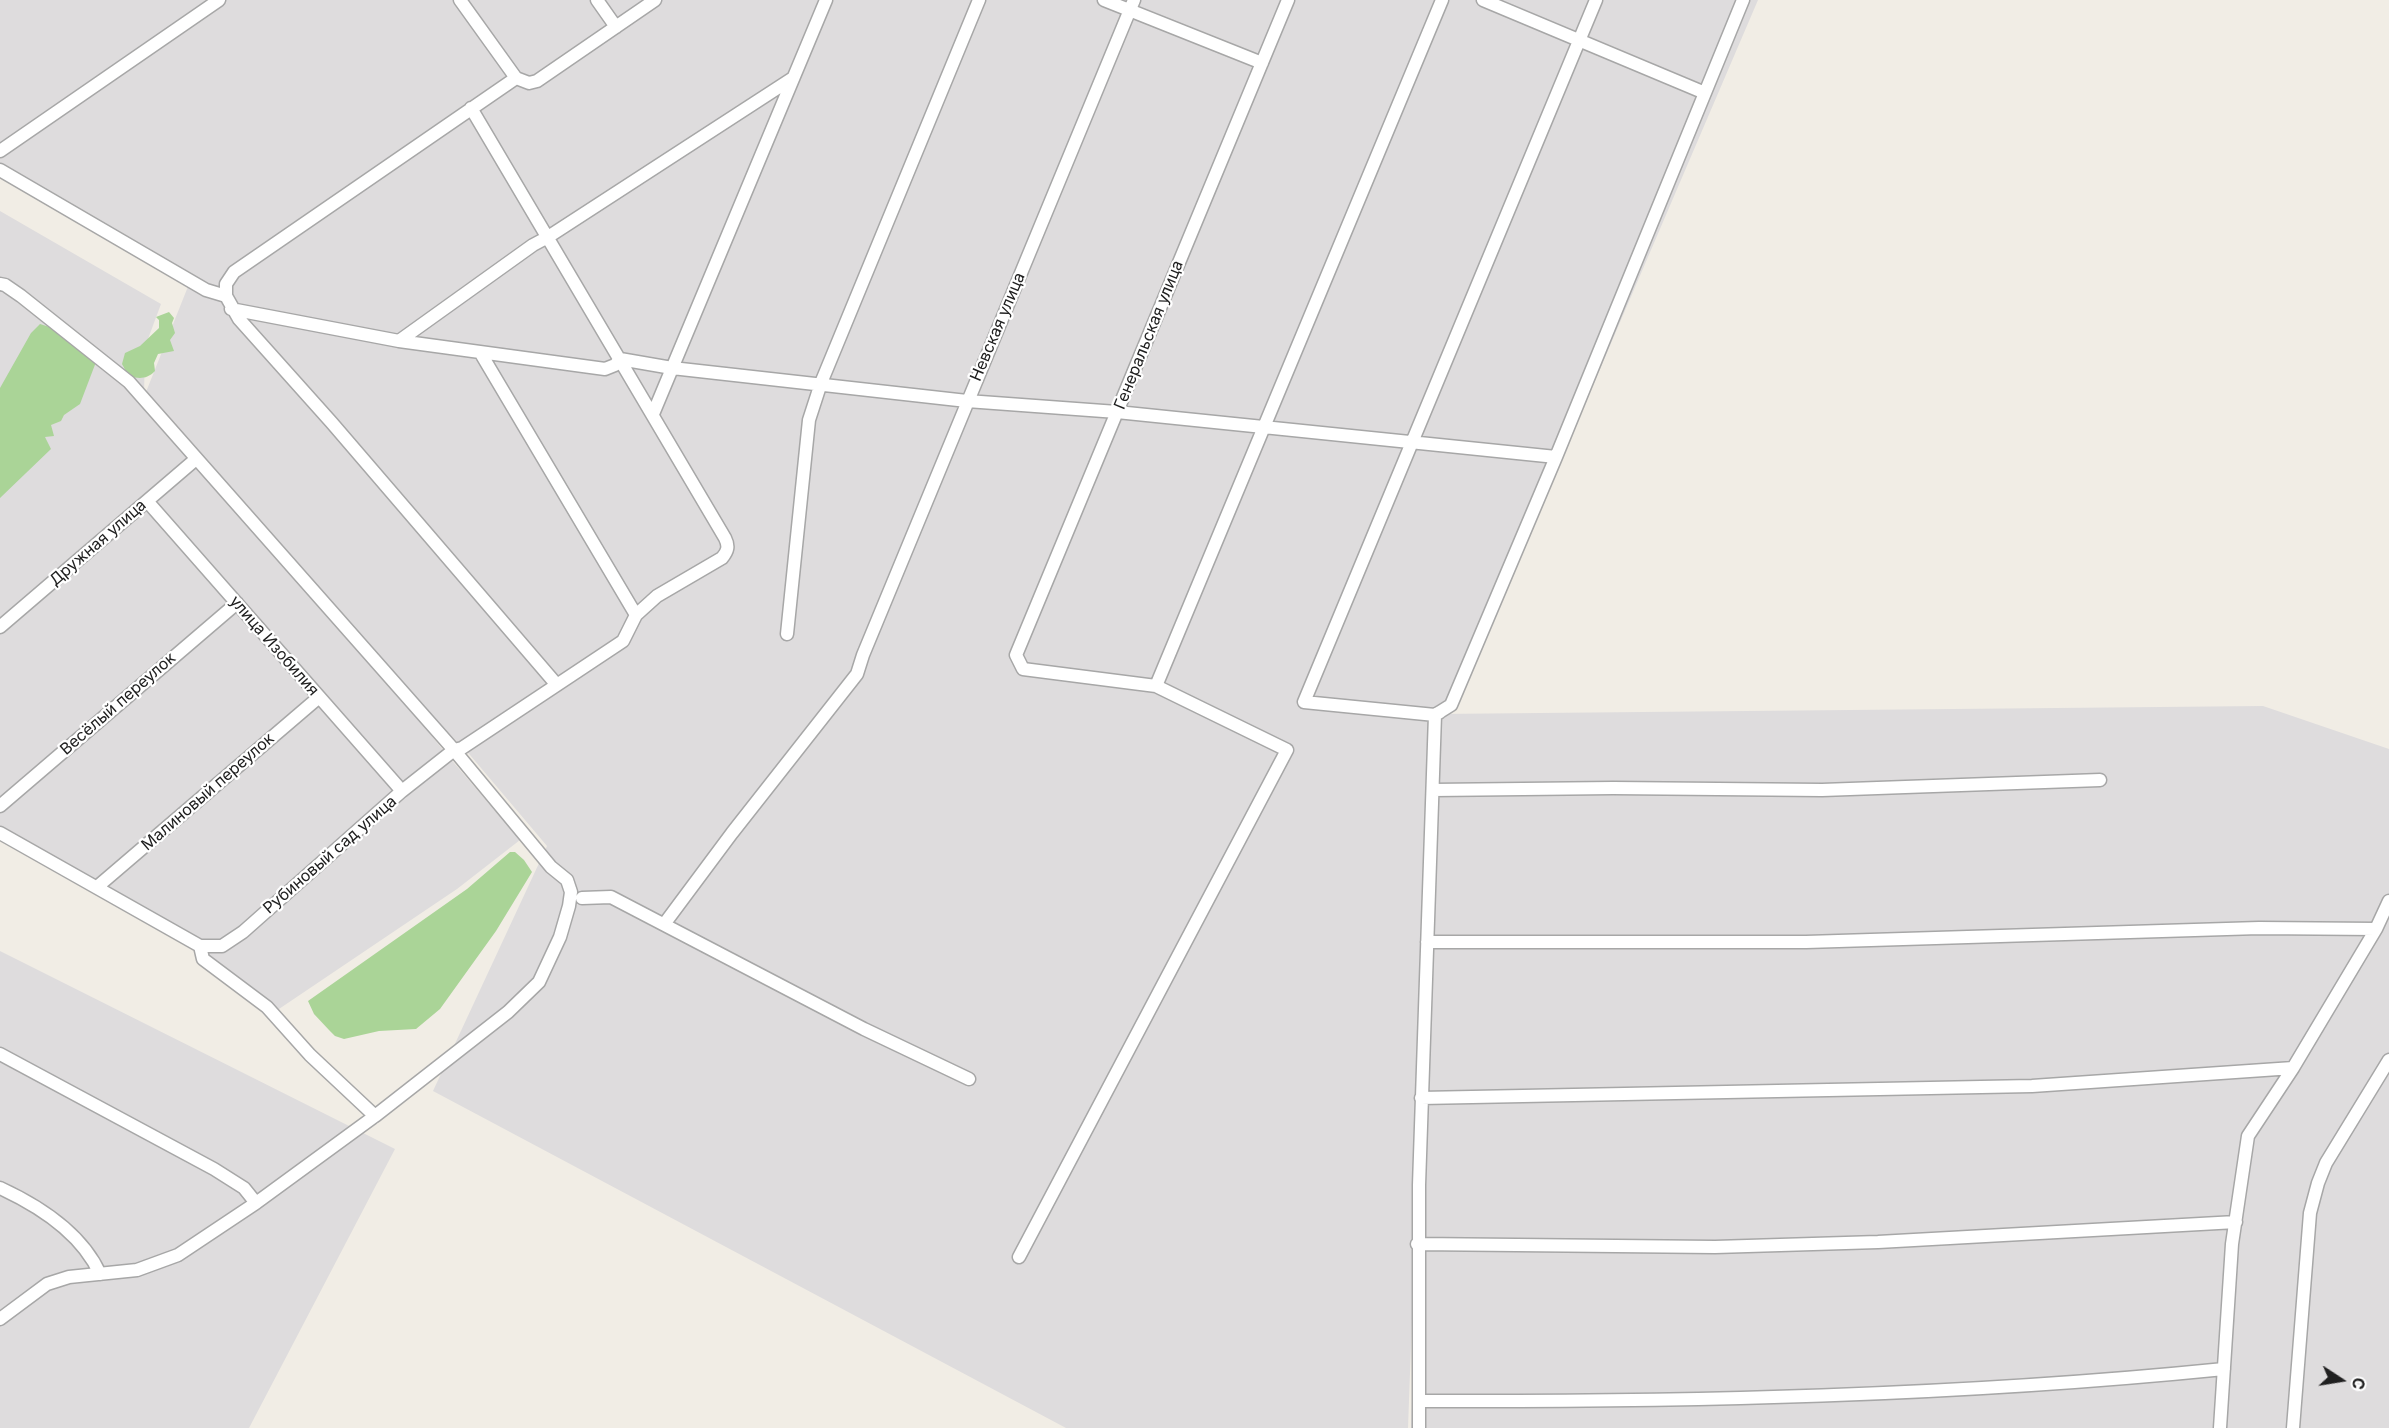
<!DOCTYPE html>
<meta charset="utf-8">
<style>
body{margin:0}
#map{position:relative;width:2389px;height:1428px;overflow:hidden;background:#f1ede5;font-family:Inter,sans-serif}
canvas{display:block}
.north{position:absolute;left:2311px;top:1350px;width:60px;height:60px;-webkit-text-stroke:4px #fff;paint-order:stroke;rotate:102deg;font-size:16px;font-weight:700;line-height:24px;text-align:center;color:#202020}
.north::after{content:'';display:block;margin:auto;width:21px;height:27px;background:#202020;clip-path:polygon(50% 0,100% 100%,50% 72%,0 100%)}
</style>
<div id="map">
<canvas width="2389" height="1428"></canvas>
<div class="north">С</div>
</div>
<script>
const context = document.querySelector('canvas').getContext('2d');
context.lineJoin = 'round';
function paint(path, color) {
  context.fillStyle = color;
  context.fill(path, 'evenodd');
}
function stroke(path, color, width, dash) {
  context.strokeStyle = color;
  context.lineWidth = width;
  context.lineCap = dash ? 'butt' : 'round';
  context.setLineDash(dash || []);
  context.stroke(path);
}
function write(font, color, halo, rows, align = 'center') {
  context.font = font + ' Inter,sans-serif';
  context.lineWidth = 4.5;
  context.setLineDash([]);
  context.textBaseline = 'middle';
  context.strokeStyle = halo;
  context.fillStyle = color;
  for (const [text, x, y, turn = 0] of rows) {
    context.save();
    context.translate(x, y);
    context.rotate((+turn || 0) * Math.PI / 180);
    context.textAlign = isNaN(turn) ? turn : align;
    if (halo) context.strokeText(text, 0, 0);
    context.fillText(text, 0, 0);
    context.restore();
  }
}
paint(new Path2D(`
 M0,0H1758L1454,710L1434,713L1408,1428H1066L433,1091L547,846L470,755L332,612L443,750L520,840L457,889L273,1013L223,974L200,946L0,833V211L161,304L145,347L144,397L191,279L0,170Z
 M2263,706L2389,749V1428H1411L1437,714Z
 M0,951L395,1149L249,1428H0Z`), '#dedcdd');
paint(new Path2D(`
 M169,312L174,318L172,323L175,333L170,340L174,351L158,354L154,363L155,371C146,380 140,378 129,377L122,364L125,353L140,346L159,328V320L156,317Z
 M40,324L59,330L96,362L80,404L64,415L61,421L51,425L54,436L45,437L51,449L0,498V388L31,333Z
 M510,852H515L524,860L532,872L496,931L440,1009L416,1029L379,1031L344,1039L335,1036L329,1030L314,1014L308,1001L467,889Z`), '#aad497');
const street = new Path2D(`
 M460,0L516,78L529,83L537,81L655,0
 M597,0L616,27
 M1104,0L1262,63
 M1483,0L1705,93
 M516,78L234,272L226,284V296L239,319L332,423L557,685
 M0,151L219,0
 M0,170L206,290L226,296
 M0,284L5,285L21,296L129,382L454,750L551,867L567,880L571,892L569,906L560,937L539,982L508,1012L375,1116L256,1203L178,1255L137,1270L69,1277L47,1284L0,1319
 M231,309L399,341L605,369L615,365L620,359
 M399,341L533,245L548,237L793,78
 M480,352L636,615
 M620,359L672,368L967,401L1117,412L1556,457
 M653,414L826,0
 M147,501L402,791
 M0,627L196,459
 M787,634L809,420L821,383L979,0
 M1156,686L1442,0
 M1440,712L1435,715L1304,702L1596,0
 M1433,790L1613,788L1822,790L2100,780
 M0,806L237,603
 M0,833L200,946H222L243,932L402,791L454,750L462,748L623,641L636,615L657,596L722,558C728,551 729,546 725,538L471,108
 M97,887L318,698
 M582,898L611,897L864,1029L969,1079
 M665,923L732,833L857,674L863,655L1134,0
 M1427,942H1806L2259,928L2376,929
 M200,946L203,959L267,1007L310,1055L375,1116
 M0,1054L214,1169L244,1188L256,1203
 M1421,1098L2032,1086L2293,1068
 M0,1188C39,1206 82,1234 100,1274
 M1417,1244L1715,1247L1878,1242L2236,1222
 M1019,1257L1287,750L1156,686L1023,669L1016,655L1288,0
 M1419,1401C1688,1402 1956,1396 2224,1369
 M1419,1428V1185L1435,715L1451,705L1556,457L1743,0
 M2220,1428L2232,1244L2248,1136L2293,1068L2376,929L2389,901
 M2293,1428L2310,1213L2318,1183L2326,1163L2389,1060`);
stroke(street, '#a7a7a7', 15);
stroke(street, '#fff', 12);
write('16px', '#202020', '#fff', [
 ["Невская улица",998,327,-67],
 ["Генеральская улица",1149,335,-68],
 ["Дружная улица",98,543,-41],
 ["улица Изобилия",274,646,49],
 ["Весёлый переулок",118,704,-41],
 ["Малиновый переулок",208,792,-41],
 ["Рубиновый сад улица",330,855,-41]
]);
</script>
